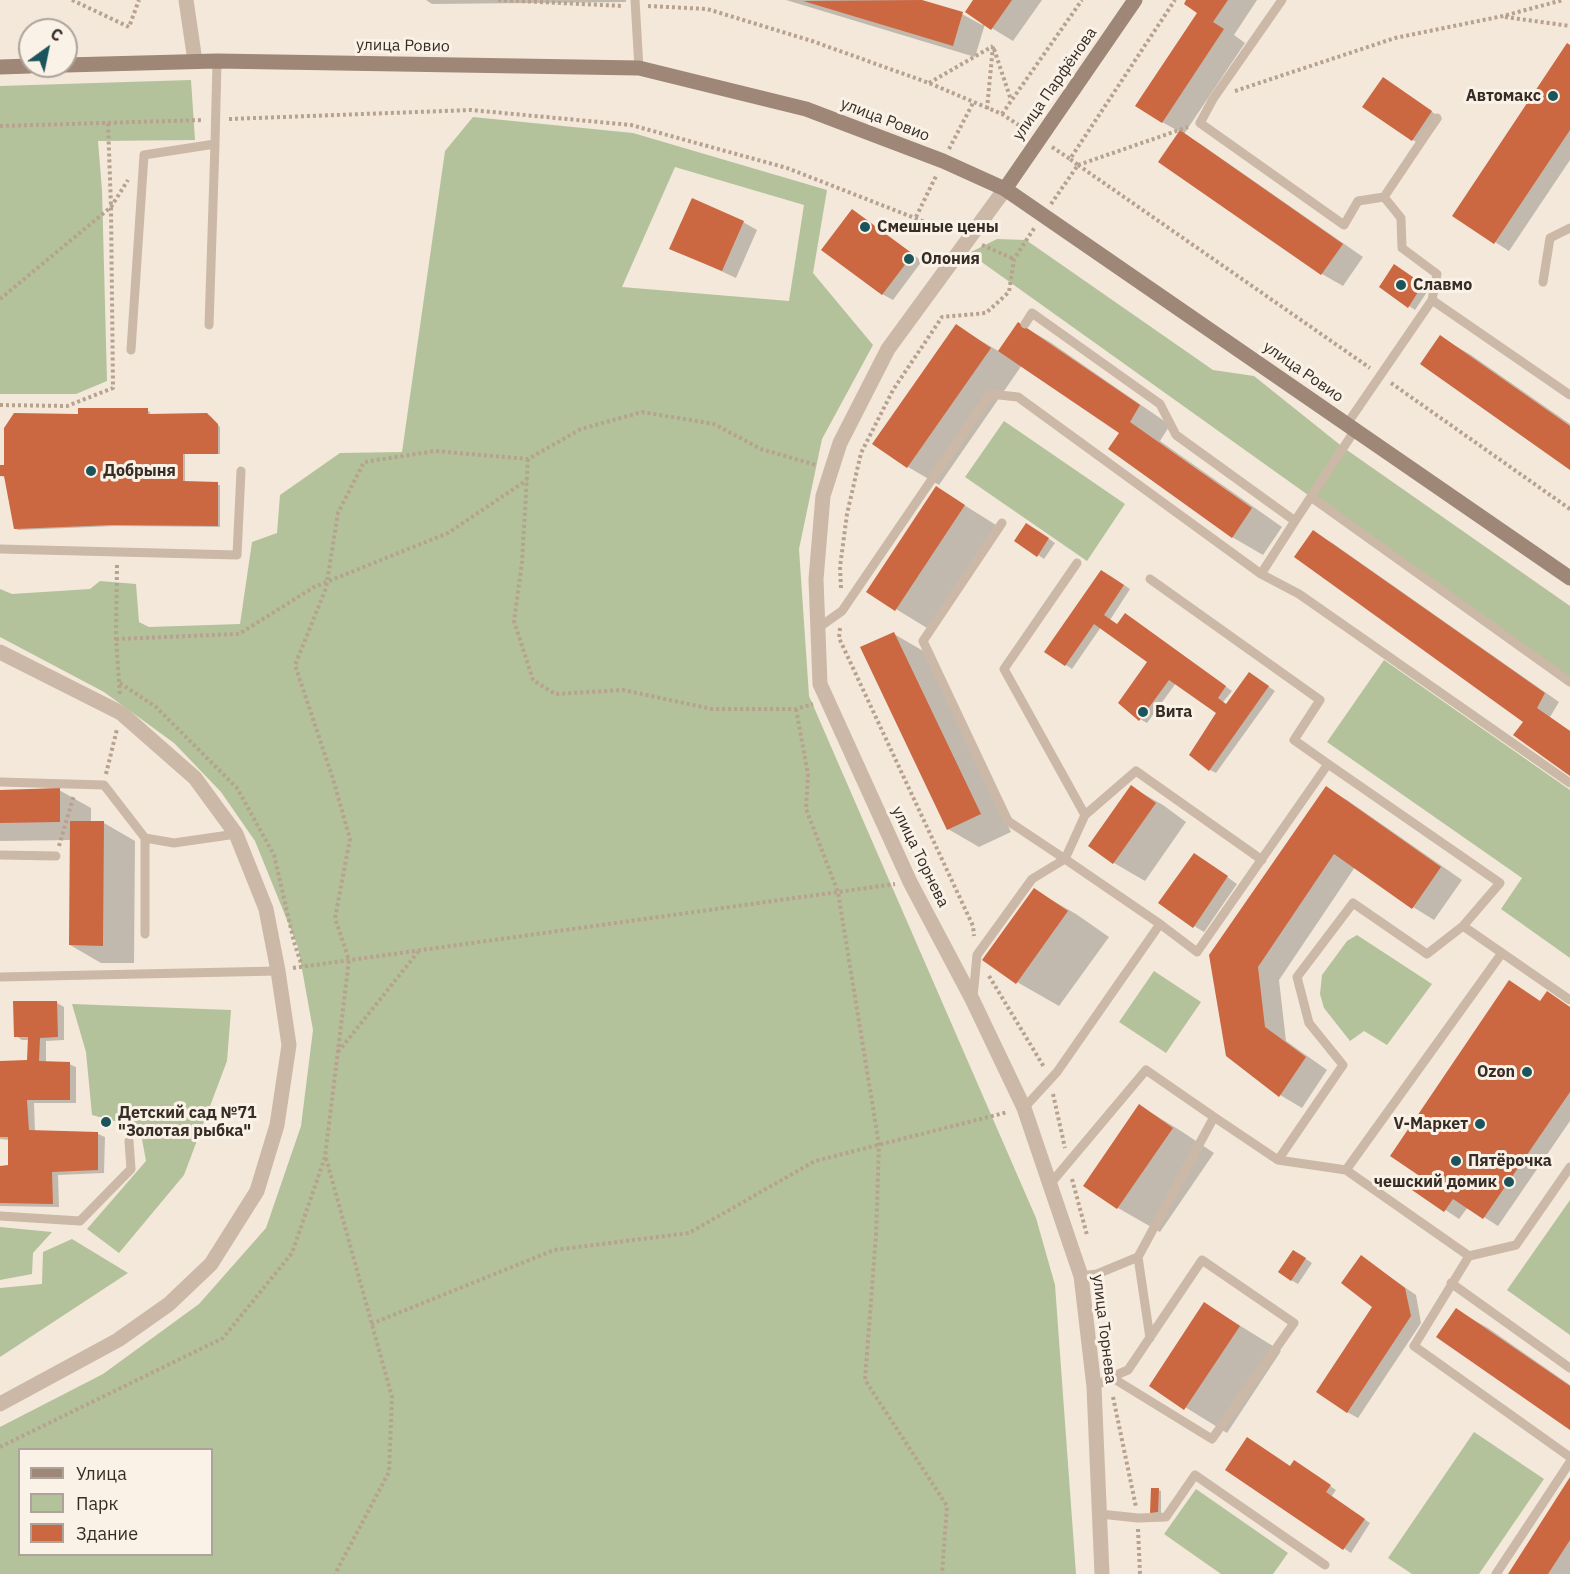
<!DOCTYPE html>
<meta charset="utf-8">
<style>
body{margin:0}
#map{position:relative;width:1570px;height:1574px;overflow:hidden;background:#f3e8da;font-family:"IBM Plex Sans",sans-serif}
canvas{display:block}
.legend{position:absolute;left:18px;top:1448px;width:195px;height:108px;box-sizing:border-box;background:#faf2e7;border:2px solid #aca39a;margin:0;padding:8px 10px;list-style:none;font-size:18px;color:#372d27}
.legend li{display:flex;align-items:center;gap:12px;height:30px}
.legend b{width:30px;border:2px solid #aca39a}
.north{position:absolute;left:18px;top:18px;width:60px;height:60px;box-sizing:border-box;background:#faf2e7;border:2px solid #aca39a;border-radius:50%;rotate:33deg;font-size:16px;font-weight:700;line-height:24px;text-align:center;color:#372d27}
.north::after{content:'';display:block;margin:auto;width:21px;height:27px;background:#1b545a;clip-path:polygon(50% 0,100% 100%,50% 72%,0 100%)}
</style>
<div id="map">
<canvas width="1570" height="1574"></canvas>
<ul class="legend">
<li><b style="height:8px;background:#9f8777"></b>Улица</li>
<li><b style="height:16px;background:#b3c29a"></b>Парк</li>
<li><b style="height:16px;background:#cb6741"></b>Здание</li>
</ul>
<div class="north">С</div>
</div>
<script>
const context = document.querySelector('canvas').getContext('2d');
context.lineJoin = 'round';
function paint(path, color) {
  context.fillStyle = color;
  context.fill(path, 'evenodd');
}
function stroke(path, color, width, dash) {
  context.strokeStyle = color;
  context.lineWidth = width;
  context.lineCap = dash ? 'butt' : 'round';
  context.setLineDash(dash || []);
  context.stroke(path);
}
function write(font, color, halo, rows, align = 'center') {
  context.font = font + ' "IBM Plex Sans",sans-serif';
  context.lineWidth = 6;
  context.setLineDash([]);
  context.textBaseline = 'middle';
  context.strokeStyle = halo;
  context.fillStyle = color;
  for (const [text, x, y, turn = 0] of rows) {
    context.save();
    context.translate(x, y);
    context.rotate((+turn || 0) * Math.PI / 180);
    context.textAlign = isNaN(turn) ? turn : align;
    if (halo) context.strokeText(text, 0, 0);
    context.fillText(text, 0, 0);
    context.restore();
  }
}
paint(new Path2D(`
 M191,80L195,140L98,141L102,190L107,381L76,394H0V86Z
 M473,117L633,133L827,190L813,273L873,345L822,439L799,549L809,696L1036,1218L1055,1285L1076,1574H0V1427L103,1374L199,1304L266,1228L301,1126L313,1030L298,947L255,841L221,792L174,743L104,692L0,637V589L12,594L90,589L100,581L136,584L139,622L149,627L240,624L252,542L277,533L280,495L340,453L402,452L445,151ZM675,167L804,205L789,301L622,287ZM20,1450H212V1554H20Z
 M997,239L1026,240L1213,370L1254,376L1344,448L1570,606V682L969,253Z
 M1004,421L1125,504L1087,561L965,477Z
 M1384,660L1570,790V958L1501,909L1522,878L1327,742Z
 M1357,935L1432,984L1387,1045L1364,1031L1350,1041L1324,1008L1320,994L1322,975L1347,941Z
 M1154,971L1201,1002L1166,1053L1119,1022Z
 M72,1004L231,1010L227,1061L184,1175L119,1253L87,1229L146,1161L140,1128L92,1115L86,1052Z
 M1570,1200V1335L1507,1290Z
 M0,1227L52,1232L33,1253L32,1274L0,1280Z
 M72,1239L128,1273L0,1357V1288L42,1284L43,1252Z
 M1474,1432L1544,1479L1479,1574H1412L1388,1558Z
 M1196,1489L1288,1553L1273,1574H1221L1164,1534Z`), '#b3c29a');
paint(new Path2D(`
 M426,0H626V2L432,4Z
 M786,0H917L962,14L982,25L984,23L975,0H1042L1013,41L985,24L975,57Z
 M1188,0H1257L1234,35L1245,43L1184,134L1202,145L1363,257L1343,286L1322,274L1160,162L1180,132L1162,122L1199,12Z
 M1570,47V160L1509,251L1454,216Z
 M1394,85L1442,119L1423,146L1413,140Z
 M853,211L922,261L893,300L882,294Z
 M743,222L757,230L736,278L671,248Z
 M1401,270L1429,289L1415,310L1409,306Z
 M1019,324L1050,342L1170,425L1160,441L1282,527L1263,555L1232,537L1121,432L1022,365L939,485L908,467L956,326L1000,352Z
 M1440,337L1471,355L1570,424V468Z
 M147,410L150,412V415L210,416L220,427V454H185V483L220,485V527L116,526L18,530L15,528L6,477L0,476L6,467L80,415Z
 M937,488L996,525L927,628L868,592Z
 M1033,528L1055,543L1044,559L1016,540Z
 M1328,540L1559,702L1550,717L1570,731V774L1525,721Z
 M1109,575L1130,589L1110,620L1118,625L1132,619L1232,691L1223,702L1227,705L1256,678L1275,691L1216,773L1210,770L1218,713L1176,683L1147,723L1140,719L1120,703L1149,662L1101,627L1072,669L1046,652Z
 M894,634L925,652L1011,832L979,847L948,829Z
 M1131,787L1163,805L1186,822L1145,881L1114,863Z
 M1326,788L1347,800L1462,880L1434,920L1413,907L1355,867L1279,980L1286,1041L1327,1070L1302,1108L1280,1095L1227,1055L1211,955Z
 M59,790L91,808V823H104L135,841L134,963H101L70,945L71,840L0,841V792Z
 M1205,861L1237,884L1204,932L1194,926Z
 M1034,890L1076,914L1109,937L1059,1006L1017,982Z
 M1541,1002L1570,1007V1121L1498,1226L1468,1207L1459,1219L1414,1189Z
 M15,1003H57L64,1007V1040L46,1041V1063L69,1064L76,1067V1103H34L35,1132L98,1134L105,1137L104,1173L58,1175L59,1207L0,1206V1167H9L10,1140L0,1139V1063L29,1062L30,1040H22L16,1036Z
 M1140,1106L1181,1131L1214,1153L1160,1232L1118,1208L1085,1186Z
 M1300,1255L1312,1263L1298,1284L1291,1280Z
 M1361,1257L1416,1295L1421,1323L1358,1418L1347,1412L1374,1307Z
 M1205,1304L1281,1351L1227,1433L1151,1386Z
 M1456,1310L1488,1328L1570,1385V1428Z
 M1301,1466L1336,1490L1331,1497L1370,1523L1351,1553L1227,1470Z
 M1570,1480V1574H1509Z
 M1158,1490L1161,1491V1513L1154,1514L1151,1512Z`), '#0003');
paint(new Path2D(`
 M922,0L963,12L953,46L803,1Z
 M973,0H1012L991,30L965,12Z
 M1186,0H1228L1213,22L1224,29L1162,123L1135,106L1197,13L1184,4Z
 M1567,43L1570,45V130L1494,244L1452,216Z
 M1383,77L1432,111L1412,141L1362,107Z
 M1180,130L1343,244L1321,275L1158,162Z
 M692,198L744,221L722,271L669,249Z
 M852,209L913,254L882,295L821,250Z
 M1394,264L1423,284L1408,308L1379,287Z
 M1018,322L1140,405L1130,422L1252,508L1232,538L1108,449L1119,433L998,351Z
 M956,324L991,348L907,468L872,444Z
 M1440,335L1570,426V470L1420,364Z
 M78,408H148V414L207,413L218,424V454H183V481L218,482V526L112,525L14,529L4,476H0V465H4V428L14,413L78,414Z
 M936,486L965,505L895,611L866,592Z
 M1026,523L1049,538L1037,557L1014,541Z
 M1313,530L1545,693L1537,708L1570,731V776L1513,735L1523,722L1294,557Z
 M1101,570L1124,585L1104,615L1117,624L1125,613L1226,686L1218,698L1226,704L1249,672L1269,686L1209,771L1189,755L1216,713L1169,680L1139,721L1118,703L1147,662L1094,624L1065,666L1044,652Z
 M894,632L981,814L947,830L860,647Z
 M1131,785L1156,803L1113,864L1088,846Z
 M1326,786L1441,867L1412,909L1334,854L1258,967L1265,1027L1306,1057L1279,1097L1226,1056L1209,955Z
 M60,788V822L0,823V790Z
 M70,821H104L103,946L69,945Z
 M1194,853L1228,876L1193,928L1158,903Z
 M1034,888L1068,911L1016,984L982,960Z
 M1509,980L1540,1001L1547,991L1570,1007V1092L1483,1219L1453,1199L1444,1212L1412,1190L1421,1177L1390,1156Z
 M13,1001H57L58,1037L40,1038L39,1061L70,1062V1100H27L29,1130L98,1132V1170L52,1172L53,1204L0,1203V1166L8,1165V1137H0V1061L27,1060L28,1037H14Z
 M1139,1104L1173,1128L1117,1209L1083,1186Z
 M1293,1250L1306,1258L1291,1281L1278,1272Z
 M1361,1255L1405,1288L1411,1316L1347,1413L1316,1392L1372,1307L1341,1283Z
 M1204,1302L1240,1326L1184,1410L1149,1386Z
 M1456,1308L1570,1386V1430L1436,1337Z
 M1247,1437L1290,1466L1294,1460L1331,1485L1326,1492L1365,1519L1343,1550L1225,1470Z
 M1570,1477V1540L1548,1574H1508Z
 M1151,1488H1159L1158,1512L1150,1513Z`), '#cb6741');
stroke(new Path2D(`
 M72,0L129,27L139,0
 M498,0L623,6
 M648,6L707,9L812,41L929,83L1002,114L1026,130
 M1505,17L1570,26
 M994,49L1011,100
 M929,83L993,46
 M1235,91L1395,38L1503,16L1563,0
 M987,109L993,46
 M1002,114L1082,0
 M229,119L471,110L631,125L787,168L953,233
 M0,126L204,120
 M1052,147L1070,159
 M949,149L973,103
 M1078,165L1370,368
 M1078,165L1188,127
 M1051,204L1078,165L1070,159L1175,0
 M916,217L937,174
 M982,245L1014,259
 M0,299L111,207L128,180
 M1391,383L1570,509
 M0,405L67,406L113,388L111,207L108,123
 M528,459L522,562L514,621L533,680L555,694L623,690L712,709H796L813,704
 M117,565L116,639L120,695
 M841,588L840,567L847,514L861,453L893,390L942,317L986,313L1009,292L1014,259L1035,227
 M840,628L839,638L973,926L974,936
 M116,639L239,634L314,587L448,533L527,480
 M120,683L156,707L237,788L274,855L294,942L302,966
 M796,709L808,774L806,809L838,892L879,1145L876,1235L865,1380L947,1506L942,1574
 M106,774L117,729
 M59,846L74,795
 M293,968L895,884
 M989,976L1044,1067
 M338,1052L418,952
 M1053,1094L1065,1148
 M326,1158L392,1397L389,1472L335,1574
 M1072,1179L1087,1235
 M371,1324L554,1250L689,1233L815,1161L1008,1112
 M1113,1397L1136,1507
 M0,1447L223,1338L292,1253L325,1157L349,960L335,918L350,839L333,779L295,665L326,588L338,513L364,462L435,451L528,459L581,429L642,412L714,424L761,449L816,465
 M1138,1529L1140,1574`), '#b7a290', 4, [3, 3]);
stroke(new Path2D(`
 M635,0L639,68
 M1282,0L1213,99L1200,123L1344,225L1358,201L1384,197L1437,118
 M1384,197L1401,218L1402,248L1437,274L1432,300
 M1543,282L1550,238L1570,228
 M1025,324L1032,313L1160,404L1176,435L1295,521L1355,430
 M209,325L215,144
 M131,350L144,155L215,144L217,61
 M1347,424L1432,300L1570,395
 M1311,497L1570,682
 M1002,523L923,641L1008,821L1065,859L1085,815L1136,771L1262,860
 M0,549L237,555L241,471
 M1077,563L1004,669L1085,815
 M1261,574L1295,521
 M1150,579L1320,700L1294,740L1328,764
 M818,628L842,611L990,394L1018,397L1261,574L1299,594L1570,783
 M0,782L104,785L145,838V934
 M145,838L174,843L236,834
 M0,855L56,856
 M1463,926L1570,1000
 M0,977L278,971
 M973,997L977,955L1032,879L1065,859L1160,924L1197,952L1328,764L1500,883L1463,926L1427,954L1353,903L1297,977L1309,1023L1343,1065L1278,1160
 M1024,1108L1057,1072L1160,924
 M1570,1167L1516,1245L1469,1256L1414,1346L1570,1457
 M1346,1170L1502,953
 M1051,1183L1146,1070L1214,1117
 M0,1216L80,1221L131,1169L129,1141
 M1138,1257L1150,1338
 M1081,1276L1097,1274L1138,1257L1214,1117L1278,1160L1346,1170L1469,1256
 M1451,1283L1570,1368
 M1094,1387L1109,1378L1128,1370L1202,1260L1294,1323L1212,1439L1111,1377
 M1100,1514L1138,1518L1166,1517L1195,1475L1325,1565
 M1496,1574L1570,1462`), '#cbb8a6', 9);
stroke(new Path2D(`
 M186,0L195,61
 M1005,189L888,349L840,443L823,496L816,579L820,684L910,882L972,999L1024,1108L1081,1276L1094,1387L1102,1574
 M0,652L121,713L195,778L236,834L266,909L278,971L289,1045L277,1125L257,1191L211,1264L169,1304L118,1340L0,1404`), '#cbb8a6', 15);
stroke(new Path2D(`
 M66,65L217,61L639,68L806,109L943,161L1005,189L1570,578
 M0,67L30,66
 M1005,189L1135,0`), '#9f8777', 15);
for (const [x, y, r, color] of [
 [1553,96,6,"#1b545a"],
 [865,227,6,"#1b545a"],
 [909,259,6,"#1b545a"],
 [1401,285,6,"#1b545a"],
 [91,471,6,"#1b545a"],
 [1143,712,6,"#1b545a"],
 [1527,1072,6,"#1b545a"],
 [106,1122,6,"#1b545a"],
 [1480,1124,6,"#1b545a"],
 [1456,1161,6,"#1b545a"],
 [1509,1182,6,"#1b545a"]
]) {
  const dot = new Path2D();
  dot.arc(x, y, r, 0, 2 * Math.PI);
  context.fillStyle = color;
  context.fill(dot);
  stroke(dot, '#faf2e7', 2);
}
write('16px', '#372d27', '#faf2e7', [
 ["улица Ровио",403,46,1],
 ["улица Парфёнова",1055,84,-55],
 ["улица Ровио",885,120,21],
 ["улица Ровио",1303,372,35],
 ["улица Торнева",920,857,64],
 ["улица Торнева",1104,1329,83]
]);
write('bold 16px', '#372d27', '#faf2e7', [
 ["Автомакс",1541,96,"right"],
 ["Смешные цены",877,227],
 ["Олония",921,259],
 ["Славмо",1413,285],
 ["Добрыня",103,471],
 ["Вита",1155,712],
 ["Ozon",1515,1072,"right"],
 ["Детский сад №71",118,1113],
 ["\"Золотая рыбка\"",118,1131],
 ["V-Маркет",1468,1124,"right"],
 ["Пятёрочка",1468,1161],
 ["чешский домик",1497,1182,"right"]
], 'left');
</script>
